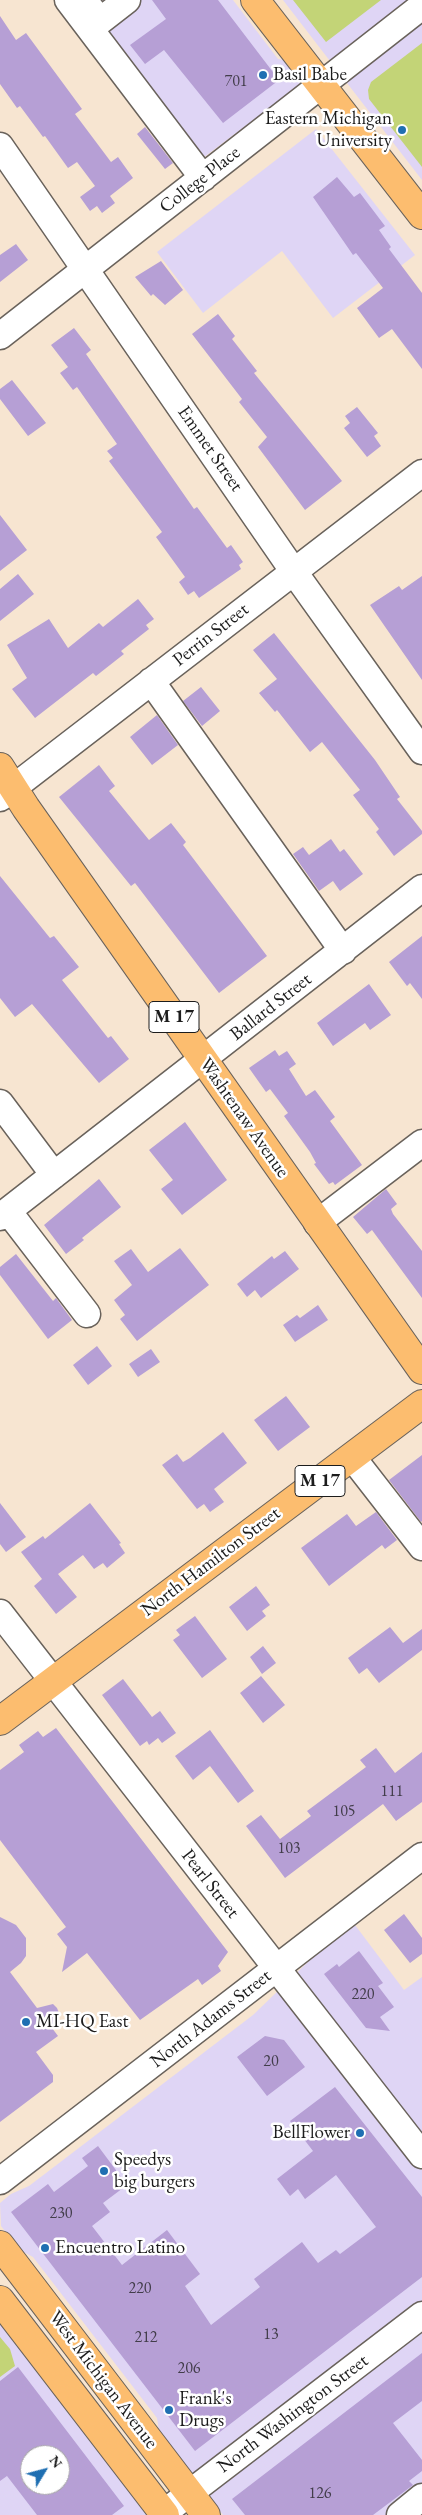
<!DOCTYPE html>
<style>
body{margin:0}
#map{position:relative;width:422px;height:2515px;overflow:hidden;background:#f7e5d1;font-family:"EB Garamond",serif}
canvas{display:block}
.north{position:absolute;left:20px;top:2445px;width:50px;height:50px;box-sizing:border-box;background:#fff;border:1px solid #a4a4a4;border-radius:50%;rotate:53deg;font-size:14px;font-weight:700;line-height:20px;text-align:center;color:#1c1c1c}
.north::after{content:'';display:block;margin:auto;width:18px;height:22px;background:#1f6fb2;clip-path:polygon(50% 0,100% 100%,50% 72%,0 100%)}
</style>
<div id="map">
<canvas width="422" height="2515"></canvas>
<div class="north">N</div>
</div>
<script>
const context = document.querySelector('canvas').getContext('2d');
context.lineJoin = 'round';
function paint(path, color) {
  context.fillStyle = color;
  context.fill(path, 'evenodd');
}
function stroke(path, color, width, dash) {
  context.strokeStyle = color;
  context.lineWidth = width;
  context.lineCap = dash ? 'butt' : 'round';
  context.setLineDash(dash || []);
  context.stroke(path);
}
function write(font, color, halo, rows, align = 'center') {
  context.font = font + ' "EB Garamond",serif';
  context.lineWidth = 5;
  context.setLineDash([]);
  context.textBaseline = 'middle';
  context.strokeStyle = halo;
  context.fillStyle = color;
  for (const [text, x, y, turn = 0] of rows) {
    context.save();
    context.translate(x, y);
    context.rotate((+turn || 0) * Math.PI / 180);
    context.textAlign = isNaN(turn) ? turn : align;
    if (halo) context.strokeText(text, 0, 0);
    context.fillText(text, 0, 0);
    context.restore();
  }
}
paint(new Path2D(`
 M76,0H233L278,59L286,60L302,80L297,87L199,161Z
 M283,0H422V180L323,52Z
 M316,129L415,255L333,318L282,251L203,313L157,252Z
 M355,1925L404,1990L422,1977V2515H223L159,2431L157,2418L33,2257L20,2250L1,2226L0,2203L11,2194L29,2186L253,2015L310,1960Z
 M0,2315L28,2353L30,2363L76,2423L85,2428L152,2515H0ZM30,2455H60V2485H30Z`), '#dfd5f5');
paint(new Path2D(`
 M293,0H381L326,42Z
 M422,43V167L369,99L368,90L371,82Z
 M0,2337L10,2349L15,2366L0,2377Z`), '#c3d477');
paint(new Path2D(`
 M152,0H218L279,80L223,123L164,50L145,64L130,45L166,19Z
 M0,16L16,40L26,33L82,109L75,114L111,162L118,157L133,178L110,196L115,203L102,213L97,206L90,211L80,197L95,186L77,162L68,168L45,136L43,137L20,106L17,108L0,84Z
 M145,127L173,163L165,169L137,134Z
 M337,177L354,197L360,193L385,226L379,230L391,247L389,249L422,293V369L392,329L379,338L357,308L383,288L356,253L353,255L313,197Z
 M16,244L28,260L0,282V255Z
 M161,261L183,290L165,305L153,294L151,296L135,277Z
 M218,314L235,336L232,339L257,371L254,373L342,481L305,510L258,447L267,437L239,402L242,399L192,334Z
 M74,328L91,350L86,354L194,509L197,507L227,548L231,545L243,562L239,565L241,569L199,598L194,591L188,595L179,582L185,577L156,537L162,532L109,461L113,458L107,451L117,444L77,387L73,390L60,373L68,367L51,345Z
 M12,380L46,423L28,436L0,399V389Z
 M357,407L378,433L374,436L381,446L367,457L344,428L350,423L345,416Z
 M0,515L27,550L0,571Z
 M18,574L34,594L0,621V589Z
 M422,576V680L370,605L399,586L402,590Z
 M138,599L154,619L146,625L149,629L121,651L124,654L96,676L93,673L35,718L12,689L27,678L7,645L49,619L68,648L99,623L103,627Z
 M274,633L375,760L400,797L397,799L422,831V834L394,856L376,832L379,829L353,795L360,790L322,742L310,752L277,710L275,712L259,693L277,679L253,650Z
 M201,687L220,711L202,726L183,701Z
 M157,715L178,745L152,765L130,737Z
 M99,765L115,786L109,791L149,840L171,823L186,842L183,845L267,956L219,993L135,883L131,886L59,797Z
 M331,839L340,852L344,849L363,874L340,891L333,881L319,891L293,854L303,847L309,855Z
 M0,876L50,938L54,936L79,967L62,980L108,1038L111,1036L129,1059L99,1083L32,1004L15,1017L0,998Z
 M422,936V999L410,983L407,986L389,962Z
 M369,984L391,1015L370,1030L365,1023L333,1046L317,1023Z
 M275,1050L279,1056L287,1051L296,1064L289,1069L306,1096L315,1090L335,1117L330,1121L362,1165L335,1185L333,1182L329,1184L314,1164L316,1163L310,1152L284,1116L288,1113L270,1089L266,1092L249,1068Z
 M185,1122L227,1180L182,1215L161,1189L173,1180L149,1150Z
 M99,1179L121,1207L82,1238L84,1240L66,1254L44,1225Z
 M386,1189L397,1204L391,1209L393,1214L422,1251V1298L372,1230L367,1234L353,1217Z
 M180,1248L209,1285L137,1341L120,1319L125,1315L114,1300L132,1285L114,1261L131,1249L148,1272Z
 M285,1251L299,1269L261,1298L255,1290L247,1297L237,1284L272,1256L274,1259Z
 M16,1254L53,1301L56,1298L72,1320L48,1339L0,1275V1267Z
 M318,1305L328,1320L295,1342L283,1325L297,1315L300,1318Z
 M97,1346L112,1366L88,1385L73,1365Z
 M151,1349L160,1362L138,1377L129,1364Z
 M286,1396L310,1427L278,1451L254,1420Z
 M223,1432L247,1463L214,1489L224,1502L210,1512L204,1504L197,1509L162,1465L177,1454L183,1462L190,1458Z
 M422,1455V1521L421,1522L389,1480Z
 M0,1503L26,1537L6,1552L0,1544Z
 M90,1503L121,1543L119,1544L125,1553L107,1568L103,1563L94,1569L83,1555L58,1574L77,1597L56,1614L34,1586L42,1579L21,1552L43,1536L45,1539Z
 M376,1512L397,1540L385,1549L382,1545L329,1586L301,1548L347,1514L356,1526Z
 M256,1586L270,1605L262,1611L266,1616L247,1631L229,1607Z
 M195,1616L227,1659L202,1678L173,1640L180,1635L176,1630Z
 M390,1627L403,1643L422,1629V1650L379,1683L367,1668L359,1674L348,1658Z
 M263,1646L276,1663L262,1674L250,1657Z
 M261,1676L285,1705L263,1723L240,1693Z
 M123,1679L152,1717L160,1711L176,1733L162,1743L158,1738L149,1745L147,1741L140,1746L102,1695Z
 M56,1728L228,1952L218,1966L221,1971L202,1985L198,1979L140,2020L87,1953L62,1972L67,1947L57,1934L66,1927L0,1840V1770L24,1752L19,1745L38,1731L43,1737Z
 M210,1730L254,1791L238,1803L210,1766L193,1780L175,1756Z
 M376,1748L395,1773L422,1752V1802L396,1821L383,1804L285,1878L246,1826L261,1815L280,1839L311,1816L307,1811L366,1767L360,1760Z
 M404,1914L422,1938V1954L410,1963L384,1930Z
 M0,1917L16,1925L26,1938V1956L21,1963L10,1972L37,2008L53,2004L57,2008L59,2013L52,2028L58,2036L36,2052L53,2075V2082L0,2122Z
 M359,1951L383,1983L378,1986L394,2007L380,2017L390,2031L366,2028L324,1974L337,1964L339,1967Z
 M265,2036L284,2040L305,2067L267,2096L237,2057Z
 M335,2087L422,2197V2277L195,2451L11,2212L48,2184L54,2192L88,2166L82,2158L98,2146L127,2185L103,2203L110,2212L92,2226L122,2265L167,2230L200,2274L185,2286L211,2325L260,2287L254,2279L302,2242L318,2263L336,2250L340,2254L376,2227L336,2175L305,2199L298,2189L290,2196L277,2179L313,2151L290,2121Z
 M422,2353V2401L393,2423L422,2460V2471L409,2481L413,2485L373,2515H245L232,2499Z
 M18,2367L124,2506L112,2515H37L7,2476L0,2481V2381ZM30,2455H60V2485H30Z`), '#b69fd5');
const minor = new Path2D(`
 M68,0L203,178
 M84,0L100,21L127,0
 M0,146L294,572L422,751
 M0,336L422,6
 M151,681L343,951
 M0,798L422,473
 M0,1103L54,1175
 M8,1211L87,1314
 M0,1217L422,888
 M317,1223L422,1143
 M352,1457L422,1547
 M0,1613L422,2155
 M0,2181L422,1856
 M161,2515L422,2315
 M400,2515L422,2497`);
const major = new Path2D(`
 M255,0L422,215
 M0,767L26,808L422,1370
 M0,1721L422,1404
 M0,2245L206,2515
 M0,2300L165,2515`);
stroke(minor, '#69625b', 29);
stroke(major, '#69625b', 30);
stroke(minor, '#fff', 26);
stroke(major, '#fcbd6f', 28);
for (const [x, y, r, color] of [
 [263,75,5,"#1f6fb2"],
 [402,130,5,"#1f6fb2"],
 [26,2022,5,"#1f6fb2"],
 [360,2133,5,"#1f6fb2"],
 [104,2171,5,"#1f6fb2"],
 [45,2248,5,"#1f6fb2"],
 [169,2410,5,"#1f6fb2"]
]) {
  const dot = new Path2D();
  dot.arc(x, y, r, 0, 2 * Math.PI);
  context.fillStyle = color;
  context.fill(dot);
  stroke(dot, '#fff', 2);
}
write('16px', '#423d4a', null, [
 ["701",236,82],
 ["111",392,1792],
 ["105",344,1812],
 ["103",289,1849],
 ["220",363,1995],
 ["20",271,2062],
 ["230",61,2214],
 ["220",140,2289],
 ["13",271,2335],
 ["212",146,2338],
 ["206",189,2369],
 ["126",320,2494]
]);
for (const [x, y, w] of [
 [174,1017,50],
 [320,1481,50]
]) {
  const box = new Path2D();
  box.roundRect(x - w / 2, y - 15.5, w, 31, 4);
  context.fillStyle = '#fff';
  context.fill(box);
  stroke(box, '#1c1c1c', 1);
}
write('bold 18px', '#1c1c1c', null, [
 ["M 17",174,1017],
 ["M 17",320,1481]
]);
write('19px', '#1c1c1c', '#fff', [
 ["Basil Babe",273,75],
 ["Eastern Michigan",392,119,"right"],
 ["University",392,141,"right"],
 ["MI-HQ East",36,2022],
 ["BellFlower",350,2133,"right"],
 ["Speedys",114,2160],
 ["big burgers",114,2182],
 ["Encuentro Latino",55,2248],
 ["Frank's",179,2399],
 ["Drugs",179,2421]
], 'left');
write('19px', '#1c1c1c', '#fff', [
 ["College Place",200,180,-38],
 ["Emmet Street",210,449,55],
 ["Perrin Street",211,635,-38],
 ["Ballard Street",271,1007,-38],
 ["Washtenaw Avenue",244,1118,55],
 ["North Hamilton Street",211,1562,-37],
 ["Pearl Street",210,1884,52],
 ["North Adams Street",211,2019,-38],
 ["West Michigan Avenue",103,2380,53],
 ["North Washington Street",293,2414,-37]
]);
</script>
